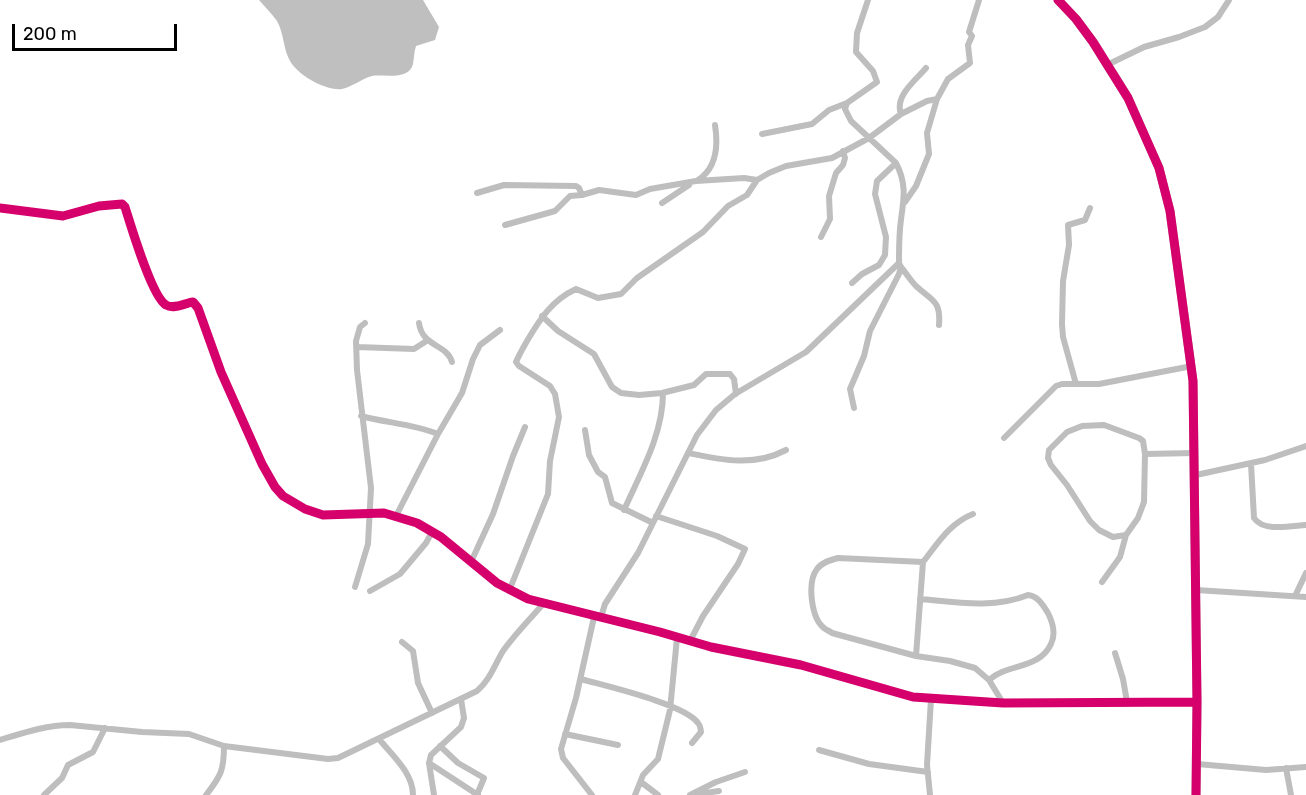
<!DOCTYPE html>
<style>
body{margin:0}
#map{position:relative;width:1306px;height:795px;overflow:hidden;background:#fff;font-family:Rubik,sans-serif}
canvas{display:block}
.scale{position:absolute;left:12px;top:24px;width:165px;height:27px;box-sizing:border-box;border:3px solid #000;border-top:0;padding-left:8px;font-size:18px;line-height:21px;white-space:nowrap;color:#000;-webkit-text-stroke:4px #fff;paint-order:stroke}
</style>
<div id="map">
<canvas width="1306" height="795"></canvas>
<div class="scale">200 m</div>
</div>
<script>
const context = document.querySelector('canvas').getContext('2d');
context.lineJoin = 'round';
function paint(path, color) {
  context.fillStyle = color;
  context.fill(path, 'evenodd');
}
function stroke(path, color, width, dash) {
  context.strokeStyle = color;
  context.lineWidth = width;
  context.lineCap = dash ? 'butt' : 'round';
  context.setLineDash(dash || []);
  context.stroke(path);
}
paint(new Path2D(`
 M259,0H423L439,27L435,40L416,46C414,52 414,58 413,64C409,81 383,74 372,76C361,79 352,87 342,89C325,91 298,75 290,61C283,49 284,33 277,21C272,14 265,7 259,0Z`), '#bfbfbf');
stroke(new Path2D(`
 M1109,64L1144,47L1179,37L1205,27L1218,17L1229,0
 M901,114C894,96 916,80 926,68
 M762,134L812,124L829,110L847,103
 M698,180C717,168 718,144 715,125
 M477,193L504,185L576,186L579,188L582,195
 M905,202L916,186L929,154L927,133L937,99L948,79L970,63L968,45L972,36L969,32L979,0
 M662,203L689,185
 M0,208L63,216L99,206L122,204L125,207C131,226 152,297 166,305C174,310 185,303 193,302L198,308L221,372L262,464L275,487L283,496L305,509L323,515L384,513L417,523L441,537L497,583L528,599L660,632L711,647L801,665L913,697L1003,703L1197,702
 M505,225L555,211L570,196L582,195L599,190L636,195L650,189L696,181L744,178L757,180
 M821,237L830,219L829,196L836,173L843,165L845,158L843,151
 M901,267C906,273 910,280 916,286C932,301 941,300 939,325
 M852,283L862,274L879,265L885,255L886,237L875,194L877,181L896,163
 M542,316L558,331L594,354L612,387L621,393L639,395L662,393L694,385L706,374H730L734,379L736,394
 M419,323C422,347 447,344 452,362
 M357,347L414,349L428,340
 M1076,384L1063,337L1062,324L1063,281L1069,245L1068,225L1085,220L1090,208
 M854,408L850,389L864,356L870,331L899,274L901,267L899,263
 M361,416C387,423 413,424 438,434
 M585,430L589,455L598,472L605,477L612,503L653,523
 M1004,438L1056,386L1062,384H1099L1192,366
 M688,453C722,460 754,467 786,450
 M1251,464L1254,518C1263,532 1291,526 1306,525
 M1196,475L1265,460L1306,446
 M624,510C641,472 663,434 663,393
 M973,514C950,523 938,543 923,562L838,558C831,560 822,562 817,569C807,582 811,618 824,628C826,630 830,631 832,633L916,656L950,661L975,668L989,680L1003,703
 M396,516L438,434L462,393L473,359L480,345L500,330
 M656,516L717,536L745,549L738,564L703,616L690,641
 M1126,535L1113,537L1099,530L1090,521L1067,485L1051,465L1048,458L1049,450L1067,432L1082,426L1104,425L1139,438L1143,441L1145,454
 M471,562L493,514L513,456L525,427
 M1102,582L1120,557L1126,535L1138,518L1144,502L1145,454L1195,453
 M355,587L368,544L371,488L357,370L356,341L360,327L365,323
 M1196,590L1306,597
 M370,591L400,574L426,543L432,532
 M509,591L548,494L550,461L559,417L555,394L550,386L519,366L516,362C519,355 523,348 527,341C540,319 552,300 576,289L598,298L621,294L637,278L703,232L728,206L747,195L757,180L769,173L786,166L832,158L869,138L901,114L927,101L937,99
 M1295,596L1306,573
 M920,599C955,602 994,609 1028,595C1038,596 1043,605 1048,613C1053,623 1056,634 1051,644C1039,670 1007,663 989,680
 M601,617L605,604L638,553L697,435L716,410L735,394L806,352L899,263C899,252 899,241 900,229C902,204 909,188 896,163L851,121L845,109L847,103L877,82L873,71L856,52L857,33L868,0
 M402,642L413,651L418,683L432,713
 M1115,653L1123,679L1127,702
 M916,656L923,562
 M581,679C605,686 685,704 698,723C701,726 700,727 701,732L692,743
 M565,734L618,745
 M379,739C392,755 413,773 413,795
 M0,740C23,733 46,725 70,725L142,732L189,734L224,746L328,759L338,758L477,691C490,680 494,666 503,651C515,634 530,619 544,603
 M440,746L458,763L484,778L477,795
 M819,750L869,764L928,772
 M429,763L478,795
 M1197,764L1266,770L1306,767
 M1286,768L1291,795
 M641,782L658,795
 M699,794L719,791
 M44,795L62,778L68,765L93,752L105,728
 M206,795C221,776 224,770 224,746
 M434,795L429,763L431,755L461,727L464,718L461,699
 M592,795L563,758L561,749L576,698L594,617
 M635,795L643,775L658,759L670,710L677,638
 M690,795L716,782L745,772
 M930,795L927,765L931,699`), '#bebebe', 6);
stroke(new Path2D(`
 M1058,0L1076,19L1093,42L1128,98L1159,168L1170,211L1193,381L1197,702L1196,795`), '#b8b8b8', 9);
stroke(new Path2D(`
 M1058,0L1076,19L1093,42L1128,98L1159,168L1170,211L1193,381L1197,702L1196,795
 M0,208L63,216L99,206L122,204L125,207C131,226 152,297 166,305C174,310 185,303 193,302L198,308L221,372L262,464L275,487L283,496L305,509L323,515L384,513L417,523L441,537L497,583L528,599L660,632L711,647L801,665L913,697L1003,703L1197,702`), '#d6006c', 9);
</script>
